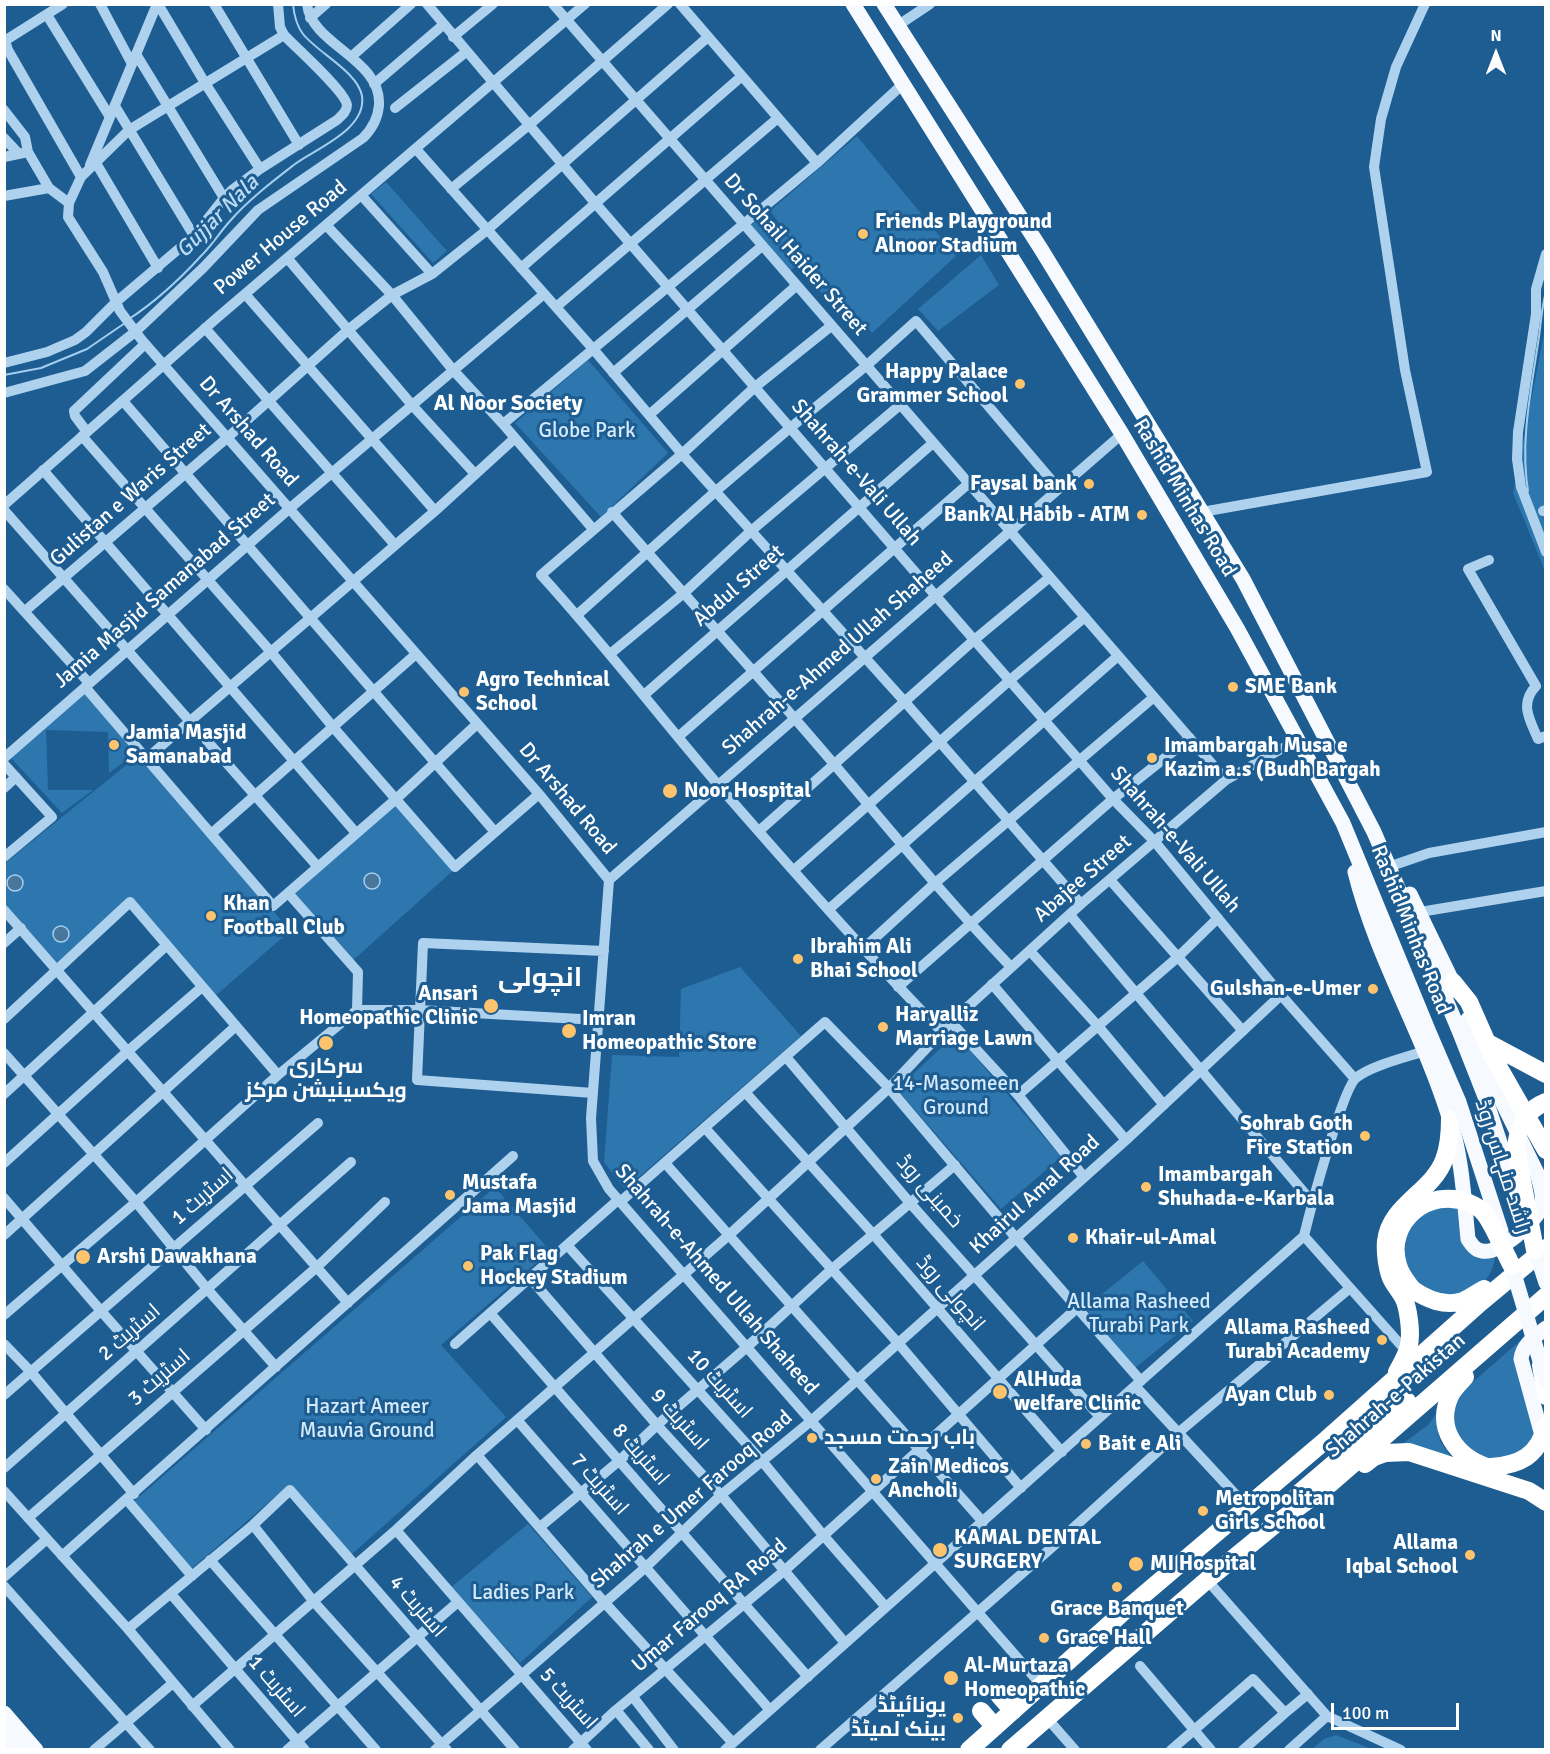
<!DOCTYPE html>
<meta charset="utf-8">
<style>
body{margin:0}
#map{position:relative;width:1550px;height:1754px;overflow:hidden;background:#1d5d92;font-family:Signika,sans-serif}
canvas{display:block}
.frame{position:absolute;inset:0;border:6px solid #fff;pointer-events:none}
.north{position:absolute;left:1466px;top:24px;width:60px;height:60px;-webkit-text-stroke:4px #1d5d92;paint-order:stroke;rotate:0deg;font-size:16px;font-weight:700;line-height:24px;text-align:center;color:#fff}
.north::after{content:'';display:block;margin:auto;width:21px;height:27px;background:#fff;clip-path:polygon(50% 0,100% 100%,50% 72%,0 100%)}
.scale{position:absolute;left:1331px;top:1703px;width:128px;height:27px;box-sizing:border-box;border:3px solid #fff;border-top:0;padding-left:8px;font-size:18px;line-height:21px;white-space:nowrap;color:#fff;-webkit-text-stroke:4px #1d5d92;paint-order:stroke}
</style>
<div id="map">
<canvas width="1550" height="1754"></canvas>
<div class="frame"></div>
<div class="north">N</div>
<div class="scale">100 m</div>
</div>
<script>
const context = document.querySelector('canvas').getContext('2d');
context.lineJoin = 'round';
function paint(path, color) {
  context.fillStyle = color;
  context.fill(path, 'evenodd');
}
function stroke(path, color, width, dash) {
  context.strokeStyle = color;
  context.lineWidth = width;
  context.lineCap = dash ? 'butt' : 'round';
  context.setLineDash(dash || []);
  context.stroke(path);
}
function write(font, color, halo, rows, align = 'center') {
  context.font = font + ' Signika,Cairo,sans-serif';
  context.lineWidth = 6;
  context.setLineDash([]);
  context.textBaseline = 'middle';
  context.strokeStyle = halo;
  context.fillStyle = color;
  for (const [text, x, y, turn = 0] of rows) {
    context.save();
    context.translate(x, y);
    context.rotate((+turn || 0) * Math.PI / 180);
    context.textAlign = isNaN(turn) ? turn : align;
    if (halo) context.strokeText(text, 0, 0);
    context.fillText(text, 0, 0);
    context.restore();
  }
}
paint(new Path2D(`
 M857,136L956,256L872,333L840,296L830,303L798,267L804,261L789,271L750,226L765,213L799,249L770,211Z
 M386,182L447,251L433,263L371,194Z
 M981,255L999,285L938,331L918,309Z
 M1545,329V571L1513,493Z
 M588,360L668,453L601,517L515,423Z
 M84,690L136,753L109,773L108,732L46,730L48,790H93L62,813L10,757Z
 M141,753L290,931L214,997L129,902L58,971L5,908L4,864Z
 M396,799L456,868L350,963L288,893Z
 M740,967L801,1036L625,1189L604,1162L612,1055L679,1057L681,989Z
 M956,1034L1061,1157L1001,1209L897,1089Z
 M495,1187L550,1251L441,1345L506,1417L351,1555L289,1485L191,1569L133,1502Z
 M1441,1206L1456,1208L1460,1211L1462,1237L1495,1255C1495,1270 1483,1289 1468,1292C1457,1295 1445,1295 1433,1296L1406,1272C1404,1235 1403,1221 1441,1206Z
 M1143,1261L1193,1321L1135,1368L1085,1308Z
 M1545,1319V1323L1522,1343L1534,1434L1524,1452L1494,1461L1464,1449L1450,1418L1457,1396Z
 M1436,1414L1440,1441L1453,1460L1401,1445L1428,1425Z
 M528,1524L592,1597L520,1663L450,1588Z
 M1336,1735L1372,1749H1312L1324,1739Z`), '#2e76ae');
const water = new Path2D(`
 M364 881a8 8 0 1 1 16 0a8 8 0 1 1-16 0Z
 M7 883a8 8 0 1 1 16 0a8 8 0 1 1-16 0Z
 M53 934a8 8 0 1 1 16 0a8 8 0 1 1-16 0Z`);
paint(water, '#49769b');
stroke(water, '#a2cff0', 1.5);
stroke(new Path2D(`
 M129,319C155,302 180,279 201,256C212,245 220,232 230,221C248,200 273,181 295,164C317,148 367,129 362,96C358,72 318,53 303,34C296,25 294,15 293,4
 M4,375L41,368L87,349L125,323
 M1528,491C1520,441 1531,392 1538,343C1541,326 1541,309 1546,292`), '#a2cff0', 2);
stroke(new Path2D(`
 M100,4L132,64
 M158,4L205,83L260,169
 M214,4L299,145
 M427,4L596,204L935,595L1113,799L1155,842L1281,995L1355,1079
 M553,4L1226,780
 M680,4L817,163
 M47,15L110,117
 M310,18L326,4
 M897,26L930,4
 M284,35L129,130L81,177L69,203L68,217L103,272L120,311L141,339L539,794L609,880
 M453,37L493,4
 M4,38L8,50L81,177
 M6,40L63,4
 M136,54L224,198
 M351,57L411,4
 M374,84L443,25
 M115,106L194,236
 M395,108L466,52
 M4,110L25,137L28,152L49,188
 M4,138L19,154
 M416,149L594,350L682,454L905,702L1081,904
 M4,157L28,152
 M96,163L158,268
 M90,165L157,4
 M451,189L529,125L668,4
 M361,195L432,274
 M4,196L49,188L69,203
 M326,225L392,295L453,370L503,424L593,529
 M1546,254L1536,289V314L1518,432L1517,459L1521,487L1546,552
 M288,259L412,405L475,474
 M521,268L742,76
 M245,294L435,511
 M556,307L778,118
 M831,326L755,387L682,454L541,575C603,643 659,716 719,786C792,870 865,953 942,1032
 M205,328L395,545
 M4,363L47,352L75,340L86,332L116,302L194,236L224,198L232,190L260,169L337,120C341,116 347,112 347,105C345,91 296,48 284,35L280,27L278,4
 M613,373L762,246
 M4,393L85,371L135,332L203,268L258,210L363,138C373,128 378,118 379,105C382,59 311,45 307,4
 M123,401L495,832
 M649,415L796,286
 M503,424L817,163L903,84
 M87,432L75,416L74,411L145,344
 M82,436L271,652L333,727L455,867L539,794
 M43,470L356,833
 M4,505L218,317L585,4
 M4,510L318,867
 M1543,511L1546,510
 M612,512C673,582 735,650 796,720C868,802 935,888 1011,967
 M1202,512L1427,472L1405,370L1374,167L1381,119L1396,67L1425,4
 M1489,560L1468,569L1536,686C1519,704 1530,720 1538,739L1546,736
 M4,589L89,683
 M25,611L227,438L348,330L392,295L432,274L487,230L708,37
 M577,615L716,491L790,428L866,366L916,321L1058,488
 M610,654L684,593L751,531L900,405
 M85,687L273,906L396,799L477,724
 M644,695L933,443
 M678,737L968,484
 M4,758L289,509L544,294
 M146,759L435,511L515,438
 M4,764L52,817L4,857
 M4,788L16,777
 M759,831L974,640L1050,577
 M211,834L416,654
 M1394,865L1429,853L1546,832
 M794,870L1010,680L1085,617
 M1111,881L1243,1031
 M288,893L358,972L357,1010
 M829,909L1118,656
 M4,910L348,1303
 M1420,912L1546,891
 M1070,915L1312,1202
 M4,943L21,928
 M864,948L934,884L1154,697
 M1030,951L1098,1026L1164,1105
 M992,984L1126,1140
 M898,987L1113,799L1190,738
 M4,1019L130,902L278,1075
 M951,1022L1018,1095L1084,1177
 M4,1053L136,1202L208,1290L276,1367
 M786,1057L910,1203L1100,1417
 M745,1092L873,1234L1062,1452
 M593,1093L417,1080L423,943L604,951
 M4,1094L167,945
 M1018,1095L1178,957L1218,918
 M705,1128L898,1343L1021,1488
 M4,1163L128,1051L202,987
 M665,1163L983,1522
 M4,1198L101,1311L206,1430
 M620,1202L825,1022L889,1088L1016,1238L1141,1381
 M4,1235L236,1026
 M567,1245L762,1461L823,1535L885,1606
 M530,1278L657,1425L721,1495L845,1643
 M490,1313L808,1677
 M4,1315L136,1202L278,1075L357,1010H420L598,1020
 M4,1344L31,1372L134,1494
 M455,1344L618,1200
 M1407,1352L1304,1236C1310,1211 1342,1090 1356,1078C1370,1066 1407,1057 1425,1051
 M1135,1386L1247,1507
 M4,1395L318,1123
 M518,1421L770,1710
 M477,1455L604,1602L733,1743
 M4,1468L351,1162
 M4,1491L128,1629L230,1750
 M127,1500L192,1576
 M28,1518L317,1267L385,1202
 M253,1525L314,1602L447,1750
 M540,1527L619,1461L657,1425L747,1347L832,1269L955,1165
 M396,1530L587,1750
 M62,1556L513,1156
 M210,1560L376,1750
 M4,1577L47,1539
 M1207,1580L1327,1716L1401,1750
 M4,1586L150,1750
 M171,1594L305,1750
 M128,1629L253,1525L290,1490L515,1750
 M1140,1666L1211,1750
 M1042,1686L609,1189L593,1161L591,1118L609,880L1122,434
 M633,1697L674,1750
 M192,1706L396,1530L477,1455L729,1235L889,1088L951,1022L1081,904L1226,780L1299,739
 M616,1710L649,1750
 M1046,1717L1075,1750
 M94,1750L173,1683
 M287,1750L458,1602
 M435,1750L646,1567L721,1495L811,1421L1126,1140L1281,995
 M573,1750L616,1710L784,1571L1077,1308
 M725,1750L1304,1236
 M820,1750L1050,1549L1178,1433L1350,1288
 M1171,1750L1253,1679L1285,1713L1308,1694
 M1243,1750L1285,1713
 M1289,1750L1327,1716`), '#aed2ee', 10);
stroke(new Path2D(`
 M853,4L1122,434L1237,628L1343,823L1431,1037
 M884,4L1041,249L1243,579L1374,832L1458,1028
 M1355,872C1376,957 1423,1033 1449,1117C1462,1156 1464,1199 1468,1239C1472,1245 1475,1250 1482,1251C1499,1255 1538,1221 1542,1205C1544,1194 1540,1184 1537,1173L1488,1073L1468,1019
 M1410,894L1457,991
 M1543,1439L1521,1359C1523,1344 1535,1337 1546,1328
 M4,1713L36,1750
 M4,1734L18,1750`), '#f6faff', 15);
stroke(new Path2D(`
 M1453,982L1469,1002L1495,1061L1546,1150
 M1486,1042L1546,1074
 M1412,1289C1426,1299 1445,1307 1463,1301C1470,1298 1477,1293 1484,1289
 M1541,1365L1546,1396
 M1397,1372C1409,1351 1412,1343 1409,1320C1408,1312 1407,1304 1403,1297C1400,1291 1394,1285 1391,1278C1387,1268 1385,1252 1386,1241C1390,1205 1432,1192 1444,1160C1449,1147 1450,1133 1450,1119
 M1465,1377C1460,1383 1453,1389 1450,1396C1435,1429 1457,1457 1487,1467
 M1365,1464L1374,1457L1385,1453L1409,1452L1529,1491L1546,1502
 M1298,1494L1407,1401
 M999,1695L1013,1711
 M981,1711L995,1727
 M969,1750L1121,1614L1327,1439L1481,1302L1546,1248
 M1010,1750L1207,1580L1273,1526L1331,1483L1546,1296`), '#fff', 18);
stroke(new Path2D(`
 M1458,1028L1484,1094L1519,1200
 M1431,1037L1459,1102L1501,1231
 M1532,1240L1546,1283
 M1509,1257L1546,1381`), '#f6faff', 15);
stroke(new Path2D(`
 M1535,1250L1516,1148C1518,1127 1525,1110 1546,1102
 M1412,1289C1407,1282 1400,1274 1398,1265C1385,1222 1429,1186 1469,1203C1474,1205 1481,1209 1484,1213C1494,1225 1504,1252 1512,1266
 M1491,1467C1520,1465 1538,1456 1546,1426`), '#fff', 18);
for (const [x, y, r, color] of [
 [863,234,6,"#fdc46d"],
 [1020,384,6,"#fdc46d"],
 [1089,484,6,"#fdc46d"],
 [1142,515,6,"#fdc46d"],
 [1233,687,6,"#fdc46d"],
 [464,692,6,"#fdc46d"],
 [114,745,6,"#fdc46d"],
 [1152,758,6,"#fdc46d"],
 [670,791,8,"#fdc46d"],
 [211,916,6,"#fdc46d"],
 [798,959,6,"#fdc46d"],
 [1373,989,6,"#fdc46d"],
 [491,1006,8,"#fdc46d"],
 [883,1027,6,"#fdc46d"],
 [569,1031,8,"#fdc46d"],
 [326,1043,8,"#fdc46d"],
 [1365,1136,6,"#fdc46d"],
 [1146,1187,6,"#fdc46d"],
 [450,1195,6,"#fdc46d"],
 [1073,1238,6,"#fdc46d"],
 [83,1257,8,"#fdc46d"],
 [468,1266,6,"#fdc46d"],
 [1382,1340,6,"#fdc46d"],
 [1000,1392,8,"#fdc46d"],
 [1329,1395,6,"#fdc46d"],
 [812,1438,6,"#fdc46d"],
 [1086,1444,6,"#fdc46d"],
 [876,1479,6,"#fdc46d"],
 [1203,1511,6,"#fdc46d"],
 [940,1550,8,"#fdc46d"],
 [1470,1555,6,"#fdc46d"],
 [1136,1564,8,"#fdc46d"],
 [1117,1587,6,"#fdc46d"],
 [1044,1638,6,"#fdc46d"],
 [951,1678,8,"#fdc46d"],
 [958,1718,6,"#fdc46d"]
]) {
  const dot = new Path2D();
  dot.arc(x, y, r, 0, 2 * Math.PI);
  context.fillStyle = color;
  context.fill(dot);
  stroke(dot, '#1d5d92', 2);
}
write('bold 21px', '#fff', '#1d5d92', [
 ["Friends Playground",875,222],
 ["Alnoor Stadium",875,246],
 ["Happy Palace",1008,372,"right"],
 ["Grammer School",1008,396,"right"],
 ["Faysal bank",1077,484,"right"],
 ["Bank Al Habib - ATM",1130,515,"right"],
 ["Agro Technical",476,680],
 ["School",476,704],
 ["SME Bank",1245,687],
 ["Jamia Masjid",126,733],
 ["Samanabad",126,757],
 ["Imambargah Musa e",1164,746],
 ["Kazim a.s (Budh Bargah",1164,770],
 ["Noor Hospital",684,791],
 ["Khan",223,904],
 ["Football Club",223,928],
 ["Ibrahim Ali",810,947],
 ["Bhai School",810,971],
 ["Gulshan-e-Umer",1361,989,"right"],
 ["Ansari",478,994,"right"],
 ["Homeopathic Clinic",478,1018,"right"],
 ["Haryalliz",895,1015],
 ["Marriage Lawn",895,1039],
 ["Imran",582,1019],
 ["Homeopathic Store",582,1043],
 ["سرکاری",326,1067,"center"],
 ["ویکسینیشن مرکز",326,1091,"center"],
 ["Sohrab Goth",1353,1124,"right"],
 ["Fire Station",1353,1148,"right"],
 ["Imambargah",1158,1175],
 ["Shuhada-e-Karbala",1158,1199],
 ["Mustafa",462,1183],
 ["Jama Masjid",462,1207],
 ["Khair-ul-Amal",1085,1238],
 ["Pak Flag",480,1254],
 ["Hockey Stadium",480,1278],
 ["Arshi Dawakhana",97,1257],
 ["Allama Rasheed",1370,1328,"right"],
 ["Turabi Academy",1370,1352,"right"],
 ["AlHuda",1014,1380],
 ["welfare Clinic",1014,1404],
 ["Ayan Club",1317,1395,"right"],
 ["باب رحمت مسجد",824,1438],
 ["Bait e Ali",1098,1444],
 ["Zain Medicos",888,1467],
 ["Ancholi",888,1491],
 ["Metropolitan",1215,1499],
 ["Girls School",1215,1523],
 ["KAMAL DENTAL",954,1538],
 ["SURGERY",954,1562],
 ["Allama",1458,1543,"right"],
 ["Iqbal School",1458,1567,"right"],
 ["MI Hospital",1150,1564],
 ["Grace Banquet",1117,1609,"center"],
 ["Grace Hall",1056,1638],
 ["Al-Murtaza",964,1666],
 ["Homeopathic",964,1690],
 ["یونائیٹڈ",946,1706,"right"],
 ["بینک لمیٹڈ",946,1730,"right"]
], 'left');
write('21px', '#fff', '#1d5d92', [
 ["Power House Road",281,238,-40],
 ["Dr Sohail Haider Street",795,255,49],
 ["Dr Arshad Road",248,432,49],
 ["Shahrah-e-Vali Ullah",856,473,49],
 ["Gulistan e Waris Street",131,495,-41],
 ["Rashid Minhas Road",1184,498,59],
 ["Abdul Street",739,586,-41],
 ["Jamia Masjid Samanabad Street",165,591,-41],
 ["Shahrah-e-Ahmed Ullah Shaheed",838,654,-41],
 ["Dr Arshad Road",567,799,50],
 ["Shahrah-e-Vali Ullah",1175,840,49],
 ["Abajee Street",1083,879,-41],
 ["Rashid Minhas Road",1410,930,68],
 ["راشد منہاس روڈ",1502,1167,72],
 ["خمینی روڈ",929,1192,49],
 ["Khairul Amal Road",1035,1195,-42],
 ["اسٹریٹ 1",203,1197,-41],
 ["Shahrah-e-Ahmed Ullah Shaheed",716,1280,49],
 ["انچولی روڈ",950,1294,49],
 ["اسٹریٹ 2",130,1333,-41],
 ["اسٹریٹ 3",160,1378,-41],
 ["اسٹریٹ 10",719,1384,48],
 ["Shahrah-e-Pakistan",1396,1396,-41],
 ["اسٹریٹ 9",679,1420,48],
 ["اسٹریٹ 8",640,1455,49],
 ["اسٹریٹ 7",599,1485,48],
 ["Shahrah e Umer Farooq Road",692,1500,-41],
 ["Umar Farooq RA Road",710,1606,-40],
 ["اسٹریٹ 4",417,1607,49],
 ["اسٹریٹ 1",276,1687,49],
 ["اسٹریٹ 5",568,1699,48]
]);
write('21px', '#d4eafa', '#1d5d92', [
 ["Globe Park",587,431],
 ["14-Masomeen",956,1084],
 ["Ground",956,1108],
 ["Allama Rasheed",1139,1302],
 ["Turabi Park",1139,1326],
 ["Hazart Ameer",367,1407],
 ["Mauvia Ground",367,1431],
 ["Ladies Park",523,1593]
]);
write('italic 22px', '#bbdcf5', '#1d5d92', [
 ["Gujjar Nala",218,217,-45]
]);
write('bold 22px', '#fff', '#1d5d92', [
 ["Al Noor Society",508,404]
]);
write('bold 27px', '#fff', '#1d5d92', [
 ["انچولی",540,979]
]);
</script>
